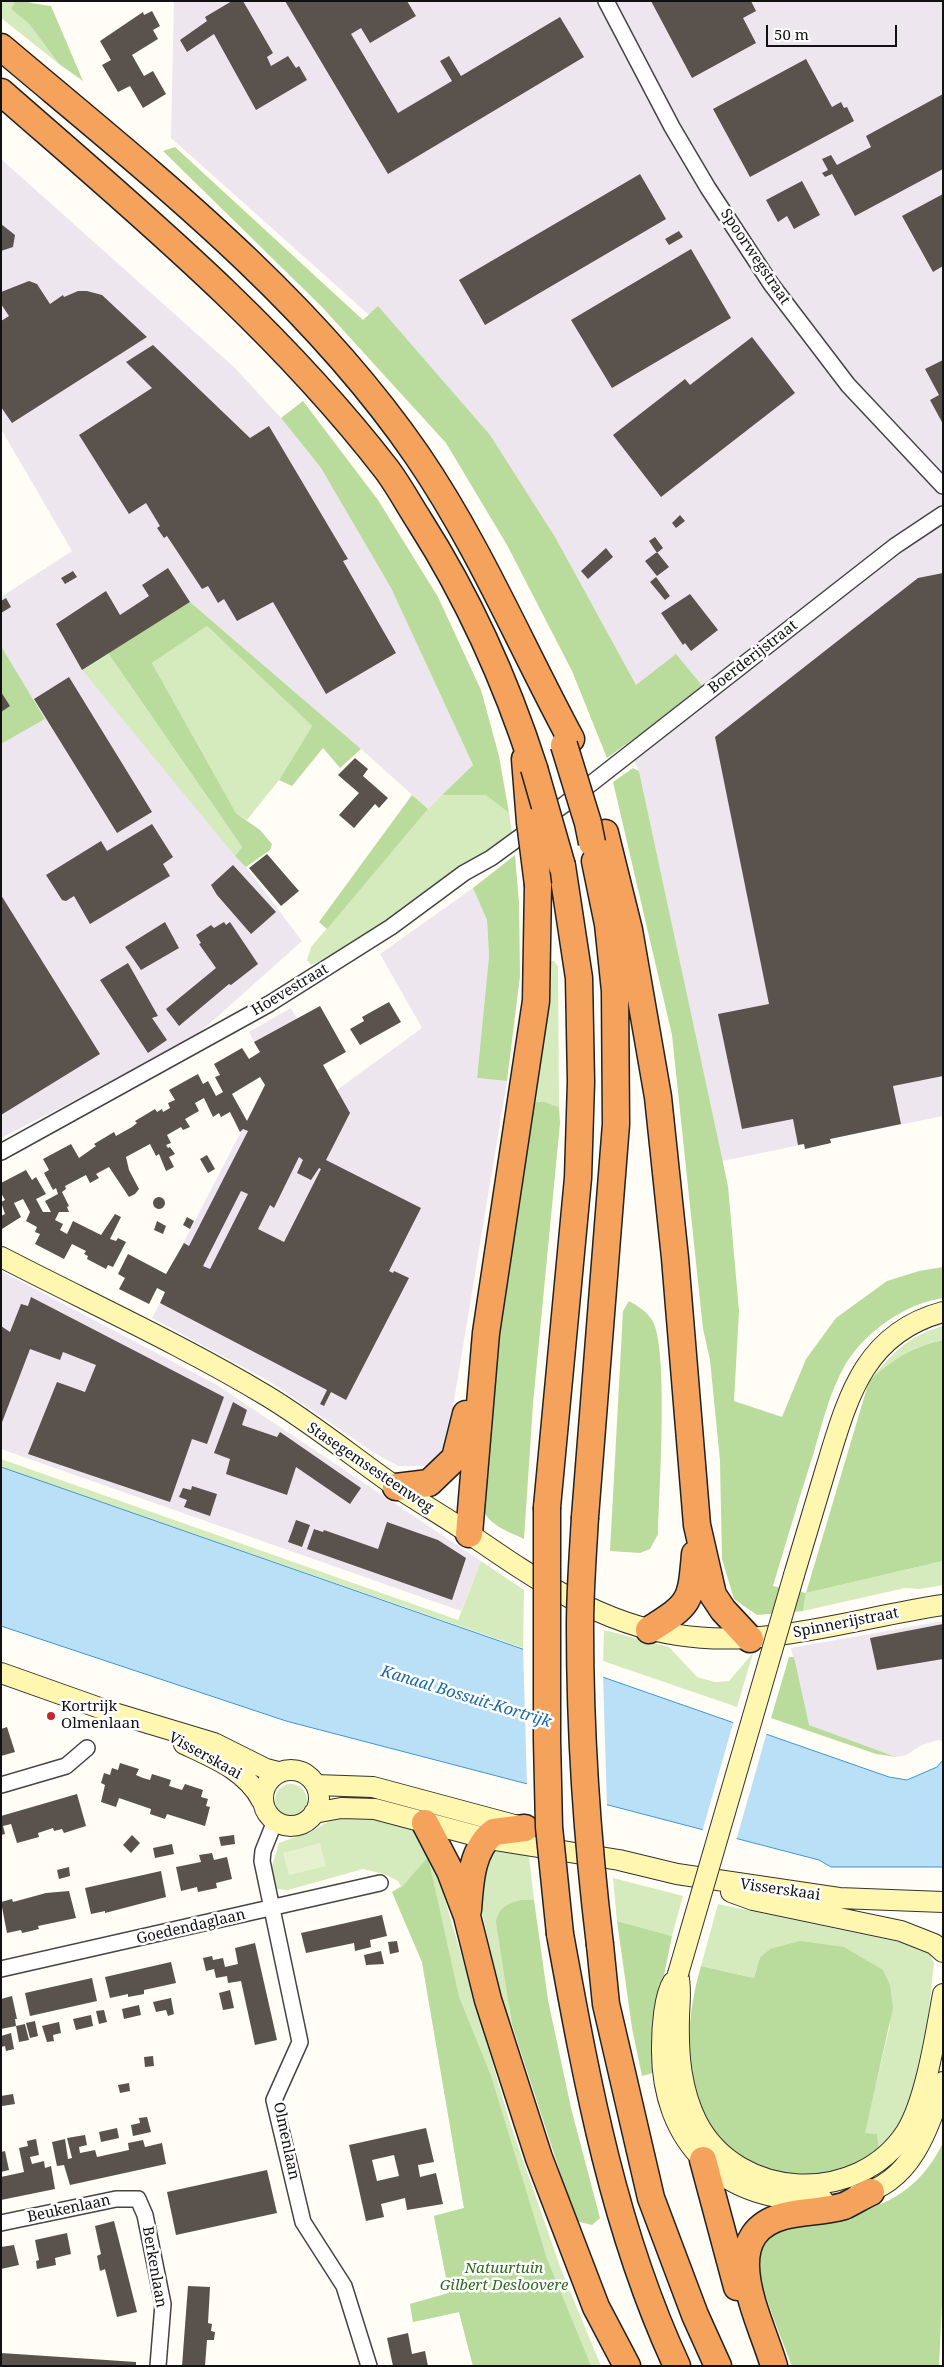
<!DOCTYPE html>
<style>
body{margin:0}
#map{position:relative;width:944px;height:2367px;overflow:hidden;background:#fffdf5;font-family:"Noto Serif",serif}
canvas{display:block}
.frame{position:absolute;inset:0;border:2px solid #111;pointer-events:none}
.scale{position:absolute;left:766px;top:25px;width:131px;height:22px;box-sizing:border-box;border:2px solid #111;border-top:0;padding-left:6px;font-size:15px;line-height:18px;white-space:nowrap;color:#111;-webkit-text-stroke:4px #fff;paint-order:stroke}
</style>
<div id="map">
<canvas width="944" height="2367"></canvas>
<div class="frame"></div>
<div class="scale">50 m</div>
</div>
<script>
const context = document.querySelector('canvas').getContext('2d');
context.lineJoin = 'round';
function paint(path, color) {
  context.fillStyle = color;
  context.fill(path, 'evenodd');
}
function stroke(path, color, width, dash) {
  context.strokeStyle = color;
  context.lineWidth = width;
  context.lineCap = dash ? 'butt' : 'round';
  context.setLineDash(dash || []);
  context.stroke(path);
}
function write(font, color, halo, rows, align = 'center') {
  context.font = font + ' "Noto Serif",serif';
  context.lineWidth = 5;
  context.setLineDash([]);
  context.textBaseline = 'middle';
  context.strokeStyle = halo;
  context.fillStyle = color;
  for (const [text, x, y, turn = 0] of rows) {
    context.save();
    context.translate(x, y);
    context.rotate((+turn || 0) * Math.PI / 180);
    context.textAlign = isNaN(turn) ? turn : align;
    if (halo) context.strokeText(text, 0, 0);
    context.fillText(text, 0, 0);
    context.restore();
  }
}
paint(new Path2D(`
 M174,1H943V1116L722,1161L639,771L612,716L377,322L171,138Z
 M1,159L235,368L281,418L321,468L391,588L473,765L428,809L361,749L190,602L82,670L246,867L302,941L188,1043L1,1138V744L45,719L1,646V597L72,551L1,429Z
 M473,888L487,920L489,956L477,1078L507,1081L448,1437L442,1457L430,1466H398L373,1452L269,1381L152,1318L181,1263L175,1259L271,1074L249,1032L291,1008L337,1090L422,1028L380,954Z
 M1,1271L217,1385L481,1561L461,1611L1,1449Z
 M943,1621V1741L938,1740L922,1745L906,1755L896,1757L808,1725L791,1648Z`), '#eee6ef');
paint(new Path2D(`
 M2,1H15L11,9L29,24L59,64L1,18Z
 M207,626L312,726L279,780L247,820L236,813L152,663Z
 M108,653L242,847L235,856L82,670Z
 M442,795H487L509,813L512,832L414,903L328,958L311,965L307,960L311,947L428,809Z
 M549,961H554L558,966L559,1107L545,1102L530,1107Z
 M943,1326V1340C913,1346 890,1361 869,1381C893,1353 906,1337 943,1326Z
 M1,1459L458,1620L481,1561L524,1590L523,1648L1,1467Z
 M943,1561V1585L920,1589L905,1588L803,1611L806,1593Z
 M604,1630L669,1647L697,1677L715,1682L729,1681L753,1653L737,1707L603,1661Z
 M275 1800a16 16 0 1 1 32 0a16 16 0 1 1-32 0Z
 M341,1814C357,1814 408,1822 420,1834C425,1839 428,1849 432,1855L510,2123L562,2272L601,2366H473L459,2312L413,2322L410,2304L449,2293L434,2216L464,2208L422,1962L392,1892L401,1886L398,1881L384,1874L363,1869L288,1890L277,1889L272,1866L279,1843L314,1830Z
 M502,1849L529,1856L534,1900H520L509,2008L512,2025L502,2001L477,1890L484,1864L493,1854Z
 M613,1878L683,1896L672,1936L617,1921Z
 M718,1904L918,1946L929,1953L934,1963C929,2006 925,2073 907,2111C901,2125 889,2136 879,2147L877,2134H864L890,2025V1985L770,1949L760,1957L754,1978L701,1966Z`), '#d5ebbd');
paint(new Path2D(`
 M15,1C28,1 39,5 51,6L83,81L59,64L29,24L11,9Z
 M175,147L363,320L378,306L490,435L555,537L636,685L676,654L704,688L607,758L572,671L507,545L446,443L322,307L163,151Z
 M303,401L378,500L438,597L481,690L499,756L509,813L486,795H442L473,765L391,588L321,468L281,418Z
 M190,602L361,749L340,768L323,748L292,786L279,780L312,726L207,626L152,663L236,813L260,830L272,844L270,850L246,867L235,856L242,847L108,653Z
 M1,646L45,719L1,744Z
 M633,768L639,771L728,1186L739,1311L734,1401L782,1417L806,1359L836,1318L887,1281L919,1271L943,1267V1298C904,1304 865,1332 845,1365C829,1393 822,1425 813,1455C799,1499 786,1542 773,1586L806,1593L869,1381C890,1361 913,1346 943,1340V1561L806,1593L803,1611L757,1615L734,1599L722,1559L720,1461L710,1360L703,1329L672,1035L613,782Z
 M412,795L428,809L327,929L319,922Z
 M515,855L519,903L520,976L507,1081L477,1078L489,956L487,920L473,888Z
 M537,1102H545L559,1107L560,1123L533,1404L524,1539C507,1531 491,1526 482,1509V1420L530,1107Z
 M629,1301C638,1306 646,1311 652,1320C669,1346 659,1495 658,1534L650,1549L640,1553L610,1551L623,1311Z
 M789,1657H794L809,1725L896,1757L876,1754L771,1718Z
 M428,1857L459,1997L491,2076L547,2259L591,2366H473L459,2312L413,2322L410,2304L449,2293L434,2216L464,2208L422,1962L392,1892L402,1887Z
 M520,1900H534L548,2000L571,2108L600,2218L592,2225L576,2221L512,2025L496,1922C499,1907 506,1905 520,1900Z
 M617,1921L672,1936L653,2029V2073L642,2076L632,2028Z
 M800,1941L844,1947L883,1970L890,1985L893,2008L865,2133L877,2134L879,2147C874,2151 870,2157 865,2160C855,2167 826,2175 814,2177C807,2179 798,2176 791,2175C783,2174 772,2174 765,2171C682,2136 679,2041 701,1966L754,1978L760,1957L770,1949Z
 M943,2143V2283L939,2366H792C784,2344 755,2277 759,2257C760,2250 766,2238 772,2234C780,2227 794,2226 804,2223C833,2216 867,2213 893,2198C916,2185 931,2167 943,2143Z`), '#b9dc9c');
paint(new Path2D(`
 M320,1843L326,1866L289,1875L283,1853Z`), '#e6f2cf');
const water = new Path2D(`
 M1,1467L889,1777L907,1780L937,1767L943,1760V1867H831L819,1860L286,1721L1,1626Z`);
paint(water, '#b9e0f7');
stroke(water, '#3f96cf', 1);
paint(new Path2D(`
 M523,1646L603,1674L607,1807L527,1786Z
 M734,1720L767,1732L736,1841L702,1832Z`), '#fffdf5');
paint(new Path2D(`
 M232,1H243L273,53L267,57L271,66L288,56L296,68L299,66L307,80L256,110L214,34L187,52L180,40L207,21L205,17Z
 M285,1H407L416,16L370,43L361,28L351,34L398,113L452,81L440,61L449,56L461,76L560,17L584,57L388,174Z
 M651,1H751L756,11L743,18L756,43L692,78Z
 M152,11L160,26L153,30L158,39L132,55L144,76L153,71L166,94L143,108L130,86L118,92L102,65L111,60L100,41L143,12L144,15Z
 M806,59L832,107L841,102L844,108L847,107L854,121L750,177L713,109Z
 M943,94V169L855,216L832,174L825,177L822,173L828,170L822,159L831,155L837,165L871,147L866,136Z
 M640,174L666,219L485,325L459,280Z
 M802,181L820,215L794,229L787,216L778,222L766,200Z
 M943,194V266L933,272L902,216Z
 M1,224L15,235L13,247L1,251Z
 M679,231L683,237L669,245L665,239Z
 M691,249L731,318L612,388L571,320Z
 M29,281L37,284L50,304L63,295L64,297L78,291H87L102,295L147,337L12,423L1,407V321L9,316L1,304V292Z
 M752,337L795,393L661,497L613,435L685,379L690,385Z
 M153,345L250,438L269,426L348,559L343,561L396,653L326,694L273,602L237,621L224,599L218,603L208,586L202,589L167,536L164,538L157,528L160,526L146,503L129,514L79,435L152,388L126,362Z
 M943,360V424L930,400L939,395L925,369Z
 M680,515L685,521L676,528L672,523Z
 M655,537L663,548L657,553L649,541Z
 M606,548L613,557L588,579L581,571Z
 M657,552L669,567L657,576L645,561Z
 M168,568L190,602L82,670L56,624L106,591L120,615L149,596L142,585Z
 M73,571L77,577L65,584L61,578Z
 M943,573V1076L893,1086L901,1124L830,1139L831,1143L805,1149L804,1144L798,1145L793,1119L742,1129L718,1014L769,1004L715,737L918,578Z
 M656,577L670,596L665,600L650,582Z
 M690,594L718,630L691,651L685,643L683,645L661,613Z
 M6,598L11,607L1,613V601Z
 M69,677L152,812L117,833L34,699Z
 M1,692L10,706L1,712Z
 M355,758L368,769L363,776L388,798L379,808L375,804L354,828L339,815L359,793L338,775Z
 M152,824L173,857L163,864L170,876L90,924L74,896L66,901L62,900L46,875L101,841L107,851Z
 M267,854L299,891L281,906L249,868Z
 M233,865L276,912L251,934L217,895L211,885Z
 M1,895L100,1054L1,1115Z
 M165,922L179,948L141,970L125,947Z
 M224,922L226,925L230,922L258,964L231,985L229,984L179,1026L166,1009L216,968L199,944L201,943L196,935L211,925L214,928Z
 M128,963L158,1016L152,1018L167,1040L148,1053L100,980Z
 M389,1002L401,1022L360,1045L350,1029L364,1021L362,1017Z
 M320,1006L346,1052L323,1065L350,1113L326,1160L421,1208L389,1271L393,1273L394,1271L409,1278L346,1400L331,1392L324,1406L320,1404L327,1390L160,1303L165,1292L157,1288L149,1304L119,1289L125,1278L118,1274L128,1254L166,1274L184,1243L189,1246L248,1131L243,1129L240,1132L230,1112L221,1117L219,1113L213,1117L204,1098L195,1103L199,1111L185,1119L190,1127L183,1130L181,1127L167,1135L171,1143L166,1145L168,1148L170,1147L175,1154L169,1157L174,1167L166,1171L159,1154L156,1156L150,1144L126,1157L129,1170L139,1189L135,1194L129,1197L109,1167L96,1174L99,1178L90,1183L86,1175L65,1186L66,1189L62,1192L69,1206L67,1207L69,1212H59L55,1220L63,1224L60,1230L67,1234L73,1221L101,1235L115,1214L121,1217L110,1239L116,1241L118,1238L126,1242L113,1267L108,1265L106,1269L87,1259L88,1256L84,1254L86,1251L72,1244L64,1259L35,1244L40,1234L35,1232L37,1227L26,1221L30,1212L23,1199L14,1203L21,1217L2,1229L1,1227V1216L5,1214L1,1202L5,1200L1,1193V1183L26,1170L32,1180L36,1177L46,1194L36,1199L43,1212H51L45,1201L58,1194L56,1188L53,1190L44,1173L49,1170L43,1159L71,1144L79,1158L96,1146L94,1144L114,1132L116,1136L132,1127L137,1123L135,1121L155,1109L157,1112L162,1109L163,1112L170,1108L168,1103L175,1100L169,1090L198,1074L203,1084L208,1081L216,1096L223,1092L215,1077L220,1075L214,1064L242,1048L249,1059L260,1052L254,1042ZM260,1077L265,1085L247,1121L232,1094ZM299,1157L303,1160L297,1173L311,1180L319,1168L321,1169L284,1242L258,1229L270,1205L274,1208ZM241,1191L248,1194L210,1269L203,1266Z
 M207,1155L215,1169L208,1173L200,1159Z
 M153 1203a6 6 0 1 1 12 0a6 6 0 1 1-12 0Z
 M187,1217L194,1221L190,1229L183,1225Z
 M157,1221L166,1226L163,1234L154,1230Z
 M31,1297L224,1397L207,1444L192,1439L170,1502L28,1454L57,1382L85,1392L96,1365L63,1352L60,1360L30,1349L1,1425V1326L10,1332L21,1304L28,1306Z
 M233,1402L247,1410L242,1425L277,1437L280,1432L361,1488L350,1504L296,1467L287,1495L226,1474L230,1459L214,1453Z
 M192,1486L217,1494L210,1516L184,1507L187,1500L179,1497L183,1488L191,1490Z
 M296,1520L310,1525L302,1547L288,1542Z
 M387,1522L438,1540L466,1558L452,1600L307,1549L314,1529L323,1532L324,1530L378,1549Z
 M943,1624V1659L877,1670L870,1638Z
 M7,1727L15,1752L1,1756V1729Z
 M120,1763L139,1769L136,1775L143,1778L150,1780L152,1774L171,1780L169,1786L182,1790L185,1784L203,1790L201,1797L208,1799L206,1806L210,1807L205,1826L167,1814L165,1819L150,1814L151,1809L119,1798L116,1807L101,1802L105,1785L101,1783L104,1773L110,1775L112,1768L118,1770Z
 M77,1794L86,1826L64,1833L62,1829L54,1831L53,1828L38,1833L39,1837L17,1843L11,1824L3,1826L5,1834L1,1835V1816Z
 M132,1835L140,1843L131,1853L123,1845Z
 M234,1835L235,1844L221,1846L219,1837Z
 M172,1844L174,1854L155,1858L153,1848Z
 M212,1853L214,1860L227,1857L232,1879L216,1883L217,1888L198,1892L197,1887L181,1891L176,1867L201,1862L199,1855Z
 M69,1867L70,1876L59,1879L57,1870Z
 M161,1871L166,1897L105,1913V1911L91,1914L85,1888Z
 M69,1891L76,1918L38,1926L39,1929L31,1931L22,1933L21,1930L7,1933L1,1902L12,1899L13,1902L46,1893Z
 M382,1915L387,1936L370,1940L371,1947L355,1951L354,1943L306,1953L301,1933Z
 M397,1941L399,1952L390,1954L388,1942Z
 M255,1943L277,2040L255,2045L241,1981L228,1983L227,1976L216,1978L214,1969L206,1971L203,1958L212,1956L213,1960L223,1958L225,1967L238,1964L235,1948Z
 M381,1951L384,1964L366,1965L364,1955Z
 M171,1962L176,1983L144,1990V1994L128,1997V1994L110,1998L105,1977Z
 M92,1978L97,2001L30,2016L25,1993Z
 M230,1990L234,2008L223,2010L219,1993Z
 M12,1996L17,2019H15L16,2026L1,2029V1999Z
 M171,1998L174,2014L168,2016L166,2010L156,2012L153,2002Z
 M139,2005L141,2015L124,2019L122,2009Z
 M104,2010L107,2022L99,2024L96,2011Z
 M91,2015L93,2026L76,2030L73,2019Z
 M35,2021L38,2036L30,2038L26,2023Z
 M59,2022L61,2033L53,2035L54,2041L47,2042L42,2026Z
 M25,2024L29,2040L19,2042L16,2026Z
 M11,2033L14,2049L6,2051L5,2046L1,2047V2036Z
 M153,2056L154,2066L145,2067L144,2057Z
 M129,2083L130,2091L120,2093L118,2085Z
 M13,2094L15,2104L2,2106L1,2096Z
 M147,2117L151,2132L133,2136L131,2125L140,2123L139,2118Z
 M117,2128L119,2138L101,2142L99,2132Z
 M426,2128L434,2162L418,2165L420,2177L436,2173L443,2204L407,2210L405,2198L381,2204L384,2217L366,2221L349,2145ZM394,2155L399,2176L377,2181L372,2160Z
 M85,2135L87,2145L79,2147L80,2153L95,2150L97,2157L129,2150L128,2143L143,2140L145,2147L162,2143L166,2164L70,2185L64,2165L57,2166L52,2142L65,2139L68,2159L72,2158L67,2138Z
 M36,2139L39,2155L30,2157L32,2164L44,2161L45,2168L51,2166L55,2189L1,2200V2177L24,2172L19,2148L28,2146L27,2141Z
 M5,2151L9,2170L1,2172V2152Z
 M267,2170L277,2213L176,2235L167,2192Z
 M114,2221L137,2312L117,2317L105,2269L100,2271L97,2256L101,2254L95,2226Z
 M67,2233L71,2254L55,2258L56,2265L37,2269L36,2261L39,2260L35,2240Z
 M14,2245L19,2265L1,2269V2247Z
 M188,2286L210,2287L208,2323L212,2324L211,2331L215,2332L214,2340H207L205,2366H182Z
 M408,2333L412,2354L425,2351L428,2366H393L387,2338Z
 M1,2353L136,2362V2366H1Z`), '#5a524d');
const street = new Path2D(`
 M606,1L672,127L708,188L771,284L848,385L943,486
 M1,1152L269,1004L391,927L464,873L491,858L565,804L895,546L943,514
 M1,1785L66,1766L87,1748
 M275,1821L263,1851L262,1861L300,2042L274,2100L303,2222L344,2286L369,2366
 M1,1969L380,1883
 M1,2223L116,2199H138L145,2215L163,2304L158,2366`);
const secondary = new Path2D(`
 M1,1257C90,1303 182,1345 267,1396C310,1422 351,1455 392,1484C418,1502 446,1517 471,1535C535,1579 600,1624 678,1635C768,1649 854,1618 943,1605
 M794,1575C805,1538 816,1501 827,1465C848,1396 865,1333 943,1312
 M1,1673L111,1712L214,1743L266,1769L278,1772
 M184,1744C214,1758 247,1771 262,1801
 M263 1798a28 28 0 1 1 56 0a28 28 0 1 1-56 0Z
 M316,1785L373,1787L518,1826
 M314,1813L341,1808L375,1809L488,1839L619,1860L677,1874L839,1898L943,1902
 M731,1892L753,1900L901,1931L934,1944L943,1952
 M678,1974C682,1990 679,2004 679,2019C678,2055 681,2090 697,2122C738,2201 858,2206 906,2132C926,2100 936,2032 943,1994
 M673,1982C664,1996 662,2029 662,2046C660,2144 725,2205 823,2200
 M857,2195C911,2184 929,2129 943,2082`);
const highway = new Path2D(`
 M1,47C149,172 306,294 417,455C478,544 520,644 571,739
 M1,92C137,211 276,326 387,470C399,486 409,505 420,522C469,599 506,681 534,768
 M525,759L530,822
 M605,833L629,930L658,1097L675,1258L697,1525L713,1595L723,1610L750,1639
 M396,1487L429,1483L455,1458L466,1414
 M547,1507L578,1178L581,1082L579,978L562,866
 M585,1517L616,1124L615,991L608,924L595,861
 M469,1534L486,1333L536,1001L538,885
 M649,1630C690,1604 691,1603 695,1554
 M425,1823L450,1871L467,1916L488,2000L539,2158L596,2307L627,2366
 M468,1910C470,1884 471,1849 494,1832L525,1828
 M560,1934C587,2082 613,2228 677,2366
 M600,1945L606,2004L651,2198L695,2315L718,2366
 M703,2160L737,2287
 M774,2366C762,2322 712,2235 784,2216C803,2211 824,2212 844,2206C853,2202 862,2196 871,2192`);
stroke(street, '#444', 18);
stroke(secondary, '#333', 22);
stroke(highway, '#222', 29);
stroke(street, '#fff', 15);
stroke(secondary, '#fff6b0', 20);
stroke(highway, '#f5a25d', 26);
const secondaryBridge = new Path2D(`
 M678,1974L794,1575`);
const highwayBridge = new Path2D(`
 M564,745L588,823L592,843
 M534,768L562,866
 M530,822L538,885
 M547,1507V1740L549,1827L560,1934
 M585,1517C583,1553 580,1590 580,1627C580,1733 587,1839 600,1945`);
stroke(secondaryBridge, '#333', 22, []);
stroke(highwayBridge, '#222', 29, []);
stroke(secondaryBridge, '#fff6b0', 20);
stroke(highwayBridge, '#f5a25d', 26);
for (const [x, y, r, color] of [
 [51,1716,5,"#c4262e"]
]) {
  const dot = new Path2D();
  dot.arc(x, y, r, 0, 2 * Math.PI);
  context.fillStyle = color;
  context.fill(dot);
  stroke(dot, '#fff', 2);
}
write('15px', '#111', '#fff', [
 ["Spoorwegstraat",755,257,56],
 ["Boerderijstraat",753,657,-38],
 ["Hoevestraat",290,990,-31],
 ["Stasegemsesteenweg",370,1468,34],
 ["Spinnerijstraat",846,1623,-11],
 ["Visserskaai",205,1756,29],
 ["Visserskaai",780,1890,8],
 ["Goedendaglaan",191,1927,-13],
 ["Olmenlaan",286,2141,78],
 ["Beukenlaan",69,2209,-12],
 ["Berkenlaan",154,2267,80]
]);
write('15px', '#111', '#fff', [
 ["Kortrijk",61,1707],
 ["Olmenlaan",61,1724]
], 'left');
write('italic 15px', '#2f6b1f', '#fff', [
 ["Natuurtuin",504,2269],
 ["Gilbert Desloovere",504,2286]
]);
write('italic 16px', '#1768a6', '#fff', [
 ["Kanaal Bossuit-Kortrijk",466,1697,17]
]);
</script>
